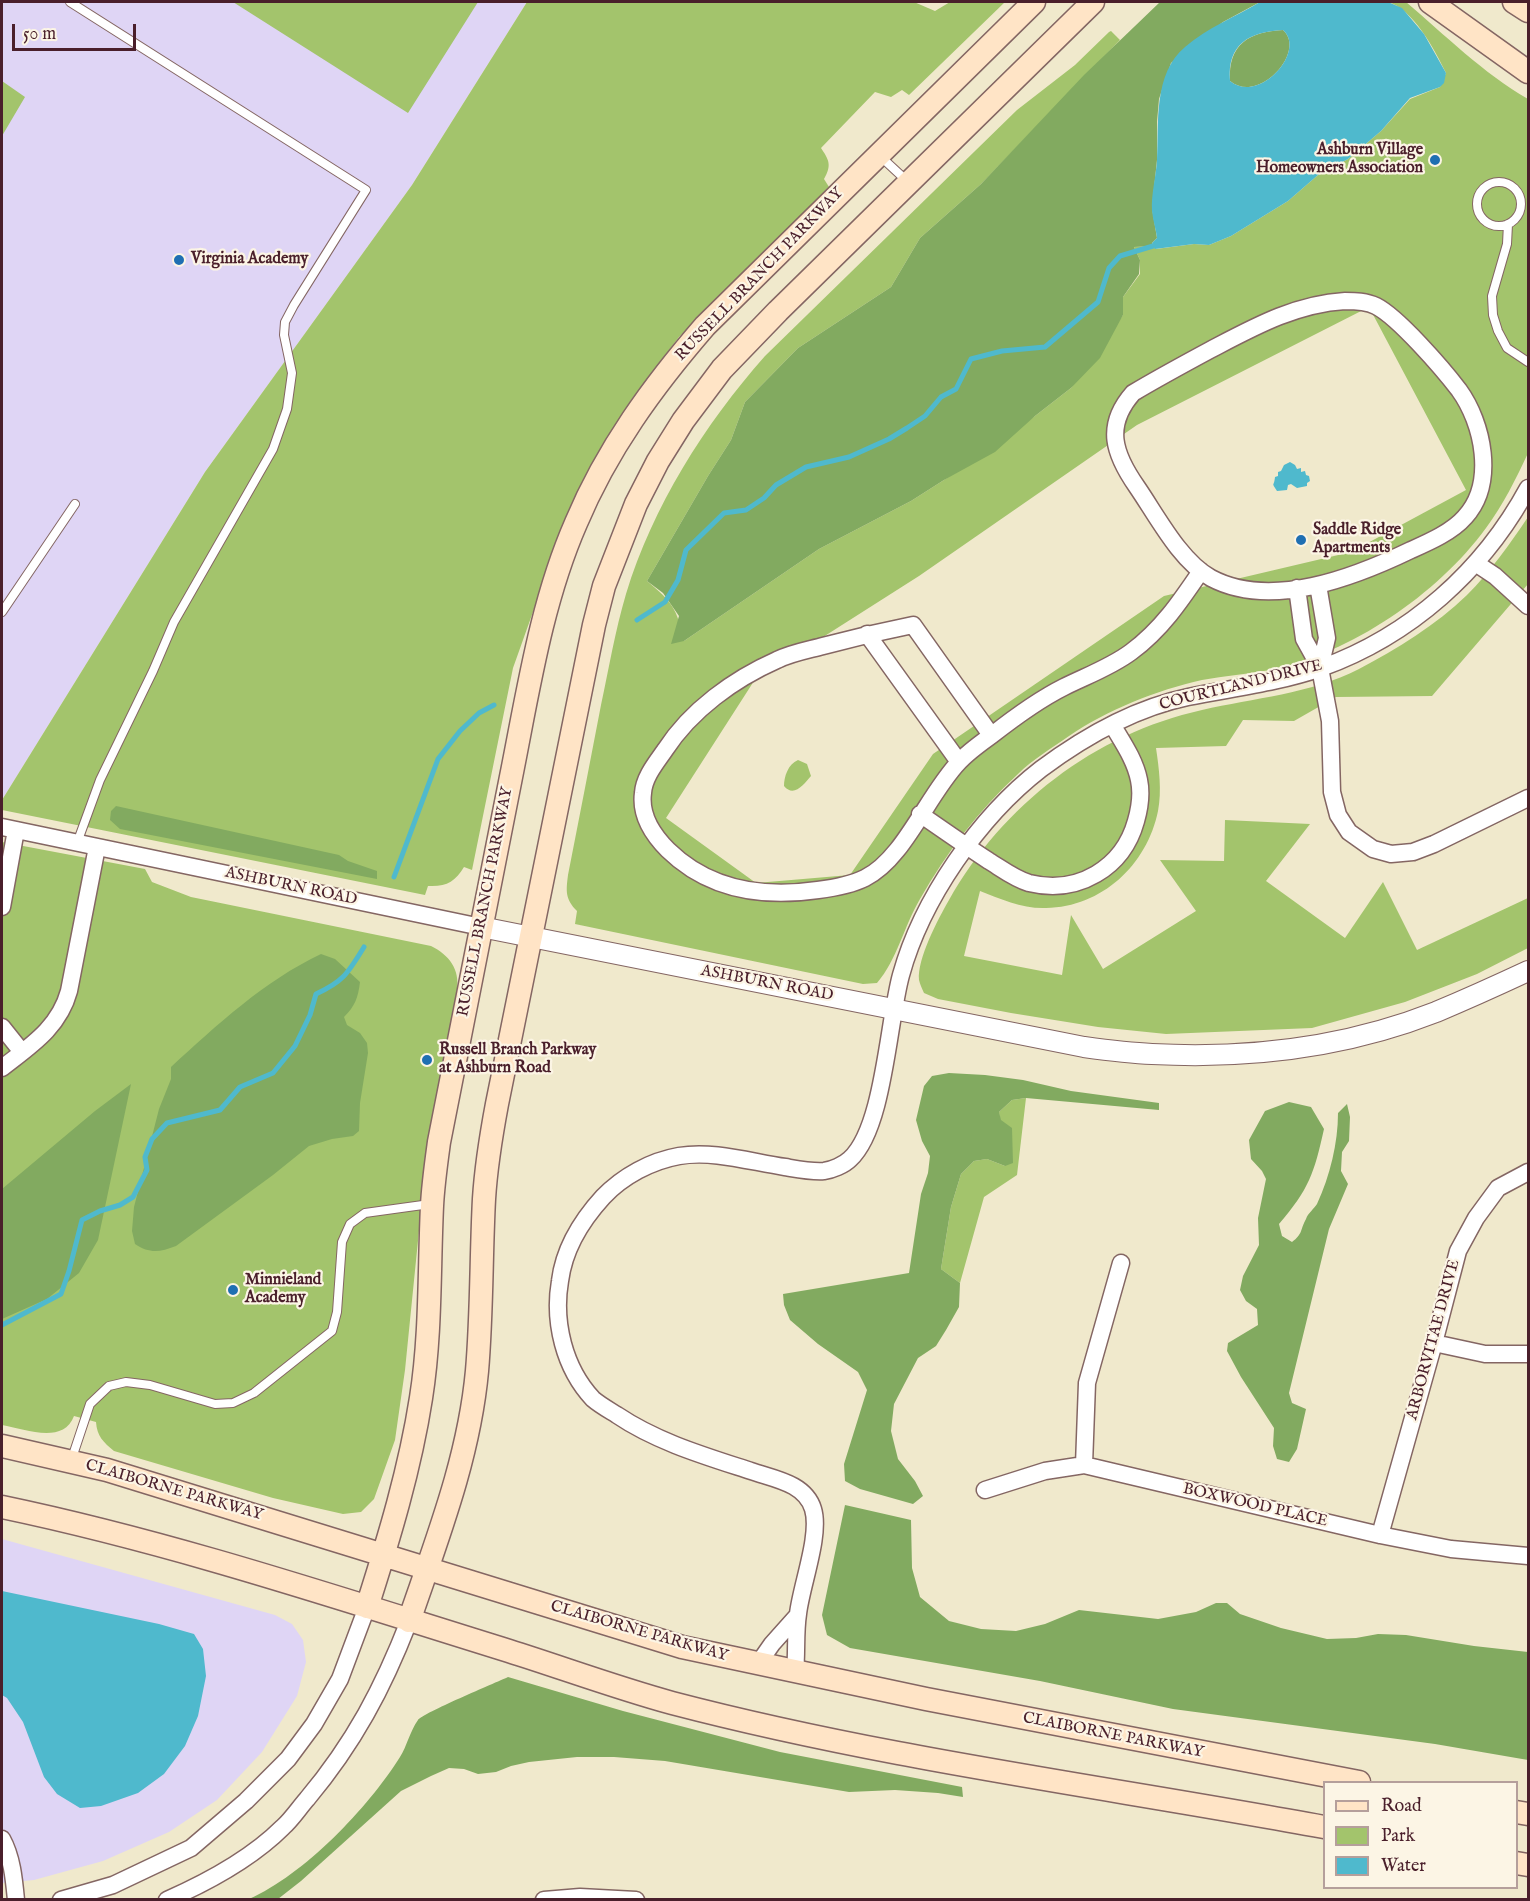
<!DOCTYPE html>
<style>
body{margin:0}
#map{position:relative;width:1530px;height:1901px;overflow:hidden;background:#f0e9cc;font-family:"IM FELL English",serif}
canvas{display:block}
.frame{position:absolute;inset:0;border:3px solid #4a1f2b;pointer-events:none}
.legend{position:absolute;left:1323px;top:1781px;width:195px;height:108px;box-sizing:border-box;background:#fcf5e5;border:2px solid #b59f9b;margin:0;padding:8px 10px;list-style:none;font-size:18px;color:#4a1f2b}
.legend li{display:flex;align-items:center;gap:12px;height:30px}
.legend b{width:30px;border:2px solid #b59f9b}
.scale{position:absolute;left:12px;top:24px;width:124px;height:27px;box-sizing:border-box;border:3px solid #4a1f2b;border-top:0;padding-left:8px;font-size:18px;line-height:21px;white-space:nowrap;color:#4a1f2b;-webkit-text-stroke:4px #fcf5e5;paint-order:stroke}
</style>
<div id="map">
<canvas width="1530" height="1901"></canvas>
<div class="frame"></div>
<ul class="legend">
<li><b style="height:8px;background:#ffe4c6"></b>Road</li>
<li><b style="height:16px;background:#a3c46c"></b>Park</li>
<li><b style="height:16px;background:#4fb9cd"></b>Water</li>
</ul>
<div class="scale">50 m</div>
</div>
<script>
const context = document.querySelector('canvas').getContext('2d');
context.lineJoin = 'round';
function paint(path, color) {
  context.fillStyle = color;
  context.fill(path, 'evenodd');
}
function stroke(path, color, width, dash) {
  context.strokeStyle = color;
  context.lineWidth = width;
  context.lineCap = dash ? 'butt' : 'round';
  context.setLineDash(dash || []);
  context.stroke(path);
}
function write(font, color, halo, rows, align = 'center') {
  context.font = font + ' "IM FELL English",serif';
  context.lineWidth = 4.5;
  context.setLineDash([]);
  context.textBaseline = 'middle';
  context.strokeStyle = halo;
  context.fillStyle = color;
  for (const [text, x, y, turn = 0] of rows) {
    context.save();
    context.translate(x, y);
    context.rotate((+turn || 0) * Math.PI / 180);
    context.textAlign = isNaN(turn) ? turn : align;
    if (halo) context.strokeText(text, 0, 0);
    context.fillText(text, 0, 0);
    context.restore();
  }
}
paint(new Path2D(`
 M2,2H527L412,185L205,472L2,800Z
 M2,1539L275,1615L292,1624L303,1640L306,1662L297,1696L262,1752L217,1800L169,1832L103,1861L34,1880L2,1883Z`), '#dfd5f5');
paint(new Path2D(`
 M233,2H478L408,113Z
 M527,2H914L935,11L950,2H1005L909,95L902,90L891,97L875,92L821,148C829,160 832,165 824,179L829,187L679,337L631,400L593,462L565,522L513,668L472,870L464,867C455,882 446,887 428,886L425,895L2,810V800L205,472L412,185Z
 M1388,2H1406C1445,35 1483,73 1528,99V453C1516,479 1503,505 1486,528C1437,595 1351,653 1270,670C1247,674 1225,676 1202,680C1157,690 1107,710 1069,736C1052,748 1032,760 1018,774C979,810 946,853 920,899C904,926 897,960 877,983L863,984L575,924L577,911C565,899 566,891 568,875C579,819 590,762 601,705C609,668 615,631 626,594C653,506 704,425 765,356L1017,110L1075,65L1109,32L1111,31L1120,40L981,184L920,238L891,287L798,348L745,402L731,440L708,476L647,581C672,602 677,608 684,641L819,549L911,501L944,480L1035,416L1071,388L1123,315V297L1140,274V260L1134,247L1153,246L1156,249L1194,244L1209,245L1231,236L1288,201L1318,175L1348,159L1381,131L1410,99L1440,87L1446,73C1435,50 1413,9 1388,2ZM1369,307L1466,490L1351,552L1164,596L933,754L850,875L756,883L666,818L754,681L919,576L1137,425Z
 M2,81L25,97L2,136Z
 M1528,517V584L1432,696L1336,697L1294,721L1243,720L1226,746L1156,748C1159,768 1162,791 1158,811C1147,865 1102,907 1046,908C1023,909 1001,899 980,891L964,956L1062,975L1071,915L1103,969L1196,911L1160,860L1224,861L1225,820L1310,824L1266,881L1345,938L1383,882L1417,950L1528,898V948L1477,974L1405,1002L1312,1028L1166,1034L1098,1027L1011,1013L938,999L924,993C922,989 920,984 919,980C917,959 938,919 949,900C1003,805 1094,734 1202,710C1254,698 1310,694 1359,669C1397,649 1436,625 1467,595C1490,572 1510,544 1528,517Z
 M798,760L807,764L811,776C804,784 794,798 784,786C784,777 788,764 798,760Z
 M2,842L145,869L152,882L191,897L431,946C449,955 460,969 457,990L433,1112L425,1171L405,1370L395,1440L374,1499L361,1512L343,1514L273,1498L114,1451C103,1442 97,1436 96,1422L74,1416C63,1445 25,1429 2,1425Z
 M1026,1098L1017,1175L984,1197L960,1283L941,1269L951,1207L961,1174L974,1161L987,1159L1005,1166L999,1112L1012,1100Z`), '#a3c46c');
paint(new Path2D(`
 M1160,2H1260L1223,22L1171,63L1159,99L1157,122V160L1152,208L1157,238L1152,243L1153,246L1134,247L1140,260L1139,274L1123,297V315L1100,358L1071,388L1035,416L995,452L944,480L911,501L819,549L684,641L671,644L679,616L663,593L647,581L708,476L731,440L745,402L798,348L891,287L920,238L981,184L1084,75Z
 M1283,30C1307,51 1259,105 1230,81C1228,44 1249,32 1283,30Z
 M116,806L339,855L348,861L377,871V879L120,829L110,820L111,811Z
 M321,954L335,959L360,982C358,998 355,1006 344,1017L347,1025L360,1033L367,1043L368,1053L360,1103L359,1131L353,1136L332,1139L309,1146L273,1175L176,1246C160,1252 150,1254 135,1244L132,1231L134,1207L159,1109L171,1079V1067C217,1025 264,981 321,954Z
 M949,1073L985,1075L1023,1080L1071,1091L1159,1103V1110L1026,1098L1012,1100L999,1112L1001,1120L1012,1128L1013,1163L1005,1166L987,1159L974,1161L961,1174L951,1207L941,1269L960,1283L959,1307L946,1330L936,1346L918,1358L894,1404L891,1431L898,1459L915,1481L923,1496L913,1504L860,1489L845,1481L844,1464L867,1390L858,1372L818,1344L790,1320L784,1305L783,1294L909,1273L921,1194L928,1173L930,1156L922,1141L916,1120L924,1086L932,1076Z
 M131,1084L98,1240L79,1273L47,1299L2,1319V1189L95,1111Z
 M1289,1102L1311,1107L1324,1129C1314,1174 1309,1189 1279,1224L1282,1236L1292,1242C1303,1234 1300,1230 1306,1219C1308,1213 1314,1209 1317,1204C1330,1176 1338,1143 1338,1113L1347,1104L1350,1117L1349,1141L1342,1152L1341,1171L1348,1184L1329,1229L1289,1393L1292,1403L1306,1409L1297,1449L1289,1462L1277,1459L1273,1446L1274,1428L1241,1377L1227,1351L1228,1343L1258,1325L1257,1309L1246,1301L1240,1290L1243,1276L1259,1245L1258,1218L1266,1179L1262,1171L1251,1159L1249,1140L1265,1111Z
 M845,1505L911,1520L912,1568L920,1597L949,1621L981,1629L1016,1631L1045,1624L1079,1610L1158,1619L1196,1612L1216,1603H1227L1240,1614L1281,1628L1327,1639L1356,1638L1378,1634L1406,1635L1474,1646L1528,1652V1760L1435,1744L1173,1709L1040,1681L850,1648L827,1635L822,1615Z
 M508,1677L623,1711L780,1752L962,1787L963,1797L938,1793L895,1790L849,1792L665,1761L614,1757H577L529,1762L511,1766L496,1772L478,1774L464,1769L449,1768L431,1776L401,1791L301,1881L278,1899H249C304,1875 368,1808 400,1757C407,1746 410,1731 418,1720C423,1713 495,1683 508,1677Z`), '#82aa60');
paint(new Path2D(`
 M1260,2H1388L1402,8L1424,34L1446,73L1444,83L1440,87L1410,98L1381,131L1348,159L1318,175L1288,201L1231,236L1209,245L1194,244L1155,249L1152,243L1157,238C1156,229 1153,221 1152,211C1151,194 1156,177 1157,160C1159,123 1153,74 1185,47C1207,28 1235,17 1260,2ZM1283,30C1307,51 1259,105 1230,81C1227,44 1249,32 1283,30Z
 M1290,462L1295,465L1297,469L1301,468V472L1305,471L1306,475L1309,476L1310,481L1307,483V486L1297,488L1291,484L1288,485L1287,490L1277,491C1271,481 1274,488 1275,477L1278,476V472L1281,471L1284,465Z
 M2,1591L159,1624L194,1634L203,1649L206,1676L198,1716L185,1746L164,1774L138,1793L101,1806L80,1808L57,1794L44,1777L23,1722L7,1698L2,1695Z`), '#4fb9cd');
stroke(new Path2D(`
 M637,620L665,602L678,580L686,550L724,513L746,510L764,498L776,485L806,467L849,457L889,439L907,428L925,416L941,397L956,389L971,359L1002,351L1045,347L1098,302L1109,268L1120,256L1153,246
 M394,877L438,759L460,731L479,713L494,705
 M2,1325L61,1294L69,1271L82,1220L100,1211L120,1205L133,1197L147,1170L145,1157L152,1139L167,1123L220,1110L240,1087L273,1073L295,1046L310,1015L316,994C344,981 348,973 364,947`), '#4fb9cd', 5);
const service = new Path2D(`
 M70,2L366,190L294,305L285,322L284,335L292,373L287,409L273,449L174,622L153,671L100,780L77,843
 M880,156L908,182
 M1477 204a22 22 0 1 1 44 0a22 22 0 1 1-44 0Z
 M1508,224L1507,244L1492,296L1493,315L1498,331L1507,348L1528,362
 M2,612L75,504
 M71,1461L90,1404L109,1386L126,1382L150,1385L215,1404L233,1403L254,1393L332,1331L337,1312L342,1242L350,1224L365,1213L430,1204`);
const minor = new Path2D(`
 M1345,301C1355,301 1366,301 1376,306C1398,317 1443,369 1459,390C1483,423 1496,483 1465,517C1452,532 1429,542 1411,550C1355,577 1271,610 1211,578C1180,561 1157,516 1137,487C1114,454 1104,426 1133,393C1158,378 1184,364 1210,350C1254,327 1295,304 1345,301Z
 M1477,564L1495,576L1528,606
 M1318,585L1327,638L1320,668
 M1297,588L1304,639L1320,668L1330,721L1332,792L1338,815L1349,832L1373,849L1391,854L1413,852L1434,844L1528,798
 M867,634L959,762
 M991,735L913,625C883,631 853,638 823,646C808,650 791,653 777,660C734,679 691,710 665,750C656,763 644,777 643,793C640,815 653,835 668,850C709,890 763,898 818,890C834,888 851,885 865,878C904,859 928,794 959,762C968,752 981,743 992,735C1015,717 1038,700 1064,687C1086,676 1111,667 1131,652C1161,630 1180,602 1201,571
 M920,814C943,830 966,846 989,861C1002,869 1015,879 1029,883C1078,895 1123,868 1136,821C1140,807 1142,794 1139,780C1135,760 1123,743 1113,726
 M2,827L481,927
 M2,907L16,830
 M2,1027L22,1052
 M2,1068C30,1046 59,1028 69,991L97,847
 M1434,1343L1485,1354H1528
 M1084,1465L1087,1383L1121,1263
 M985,1490L1045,1471L1084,1465L1380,1535L1451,1549L1528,1556
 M1380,1535L1434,1343L1458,1251L1476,1218L1498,1188L1528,1172
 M758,1664L772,1644L797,1616
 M795,1672C797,1653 795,1633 798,1614C801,1586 821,1535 813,1509C805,1483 774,1479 751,1471C705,1456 657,1442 617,1415C609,1410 600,1405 593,1399C564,1368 553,1322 560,1281C564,1249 582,1220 603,1197C623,1176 651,1161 679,1156C713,1150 751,1162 785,1167C797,1169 812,1172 824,1171C832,1170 844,1165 850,1159C884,1128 888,1022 901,975C922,899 979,817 1041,769C1084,737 1135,708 1188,697C1232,688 1278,683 1321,668C1410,636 1483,571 1528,488
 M2,1839C12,1857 14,1879 16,1900
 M61,1900L113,1885L191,1848L246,1801L288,1759L314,1724L340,1679L367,1607
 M167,1900C208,1882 251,1859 283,1827C292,1819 299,1808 307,1799C354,1743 383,1688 409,1621
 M544,1900L580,1897L636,1900`);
const tertiary = new Path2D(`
 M481,927L1084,1047C1106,1050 1129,1053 1152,1054C1248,1059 1347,1047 1436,1012C1467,999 1498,985 1528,971`);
const secondary = new Path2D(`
 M1430,2L1528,72
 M1514,2L1528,11
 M2,1446L107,1470L682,1647L926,1699L1359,1782
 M2,1507C174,1543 341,1599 509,1651C563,1668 617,1688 672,1703C886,1759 1107,1787 1324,1827
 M367,1607C389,1538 410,1469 421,1398C431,1335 429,1270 432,1206C433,1185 436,1164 439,1142C463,1021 486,899 511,777C528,692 541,603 576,523C607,449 653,386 705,326L1034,2
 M409,1621C437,1539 469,1458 477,1371C482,1314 481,1256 484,1199C486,1167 491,1136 497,1104L594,625L604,586L636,504L658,461L683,421L722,369L778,311L1093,2
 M1516,1812L1528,1814
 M1516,1863L1528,1865`);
stroke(service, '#846663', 10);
stroke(minor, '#846663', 19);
stroke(tertiary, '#846663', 22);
stroke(secondary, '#846663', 25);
stroke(service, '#fff', 8);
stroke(minor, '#fff', 16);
stroke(tertiary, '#fff', 20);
stroke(secondary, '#ffe4c6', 22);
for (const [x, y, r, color] of [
 [1435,160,6,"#1f6fb2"],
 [179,260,6,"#1f6fb2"],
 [1301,540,6,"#1f6fb2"],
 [427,1060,6,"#1f6fb2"],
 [233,1290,6,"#1f6fb2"]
]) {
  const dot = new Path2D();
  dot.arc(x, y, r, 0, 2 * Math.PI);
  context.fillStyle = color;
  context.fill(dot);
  stroke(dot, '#fcf5e5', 2);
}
write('bold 16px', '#4a1f2b', '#fcf5e5', [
 ["Ashburn Village",1423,151,"right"],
 ["Homeowners Association",1423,169,"right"],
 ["Virginia Academy",191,260],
 ["Saddle Ridge",1313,531],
 ["Apartments",1313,549],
 ["Russell Branch Parkway",439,1051],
 ["at Ashburn Road",439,1069],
 ["Minnieland",245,1281],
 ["Academy",245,1299]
], 'left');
write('16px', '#4a1f2b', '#fcf5e5', [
 ["RUSSELL BRANCH PARKWAY",760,275,-46],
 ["COURTLAND DRIVE",1241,686,-14],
 ["ASHBURN ROAD",291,887,12],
 ["RUSSELL BRANCH PARKWAY",486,902,-79],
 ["ASHBURN ROAD",767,984,11],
 ["ARBORVITAE DRIVE",1434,1340,-75],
 ["CLAIBORNE PARKWAY",174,1491,16],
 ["BOXWOOD PLACE",1255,1506,13],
 ["CLAIBORNE PARKWAY",639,1632,16],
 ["CLAIBORNE PARKWAY",1113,1736,11]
]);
</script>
